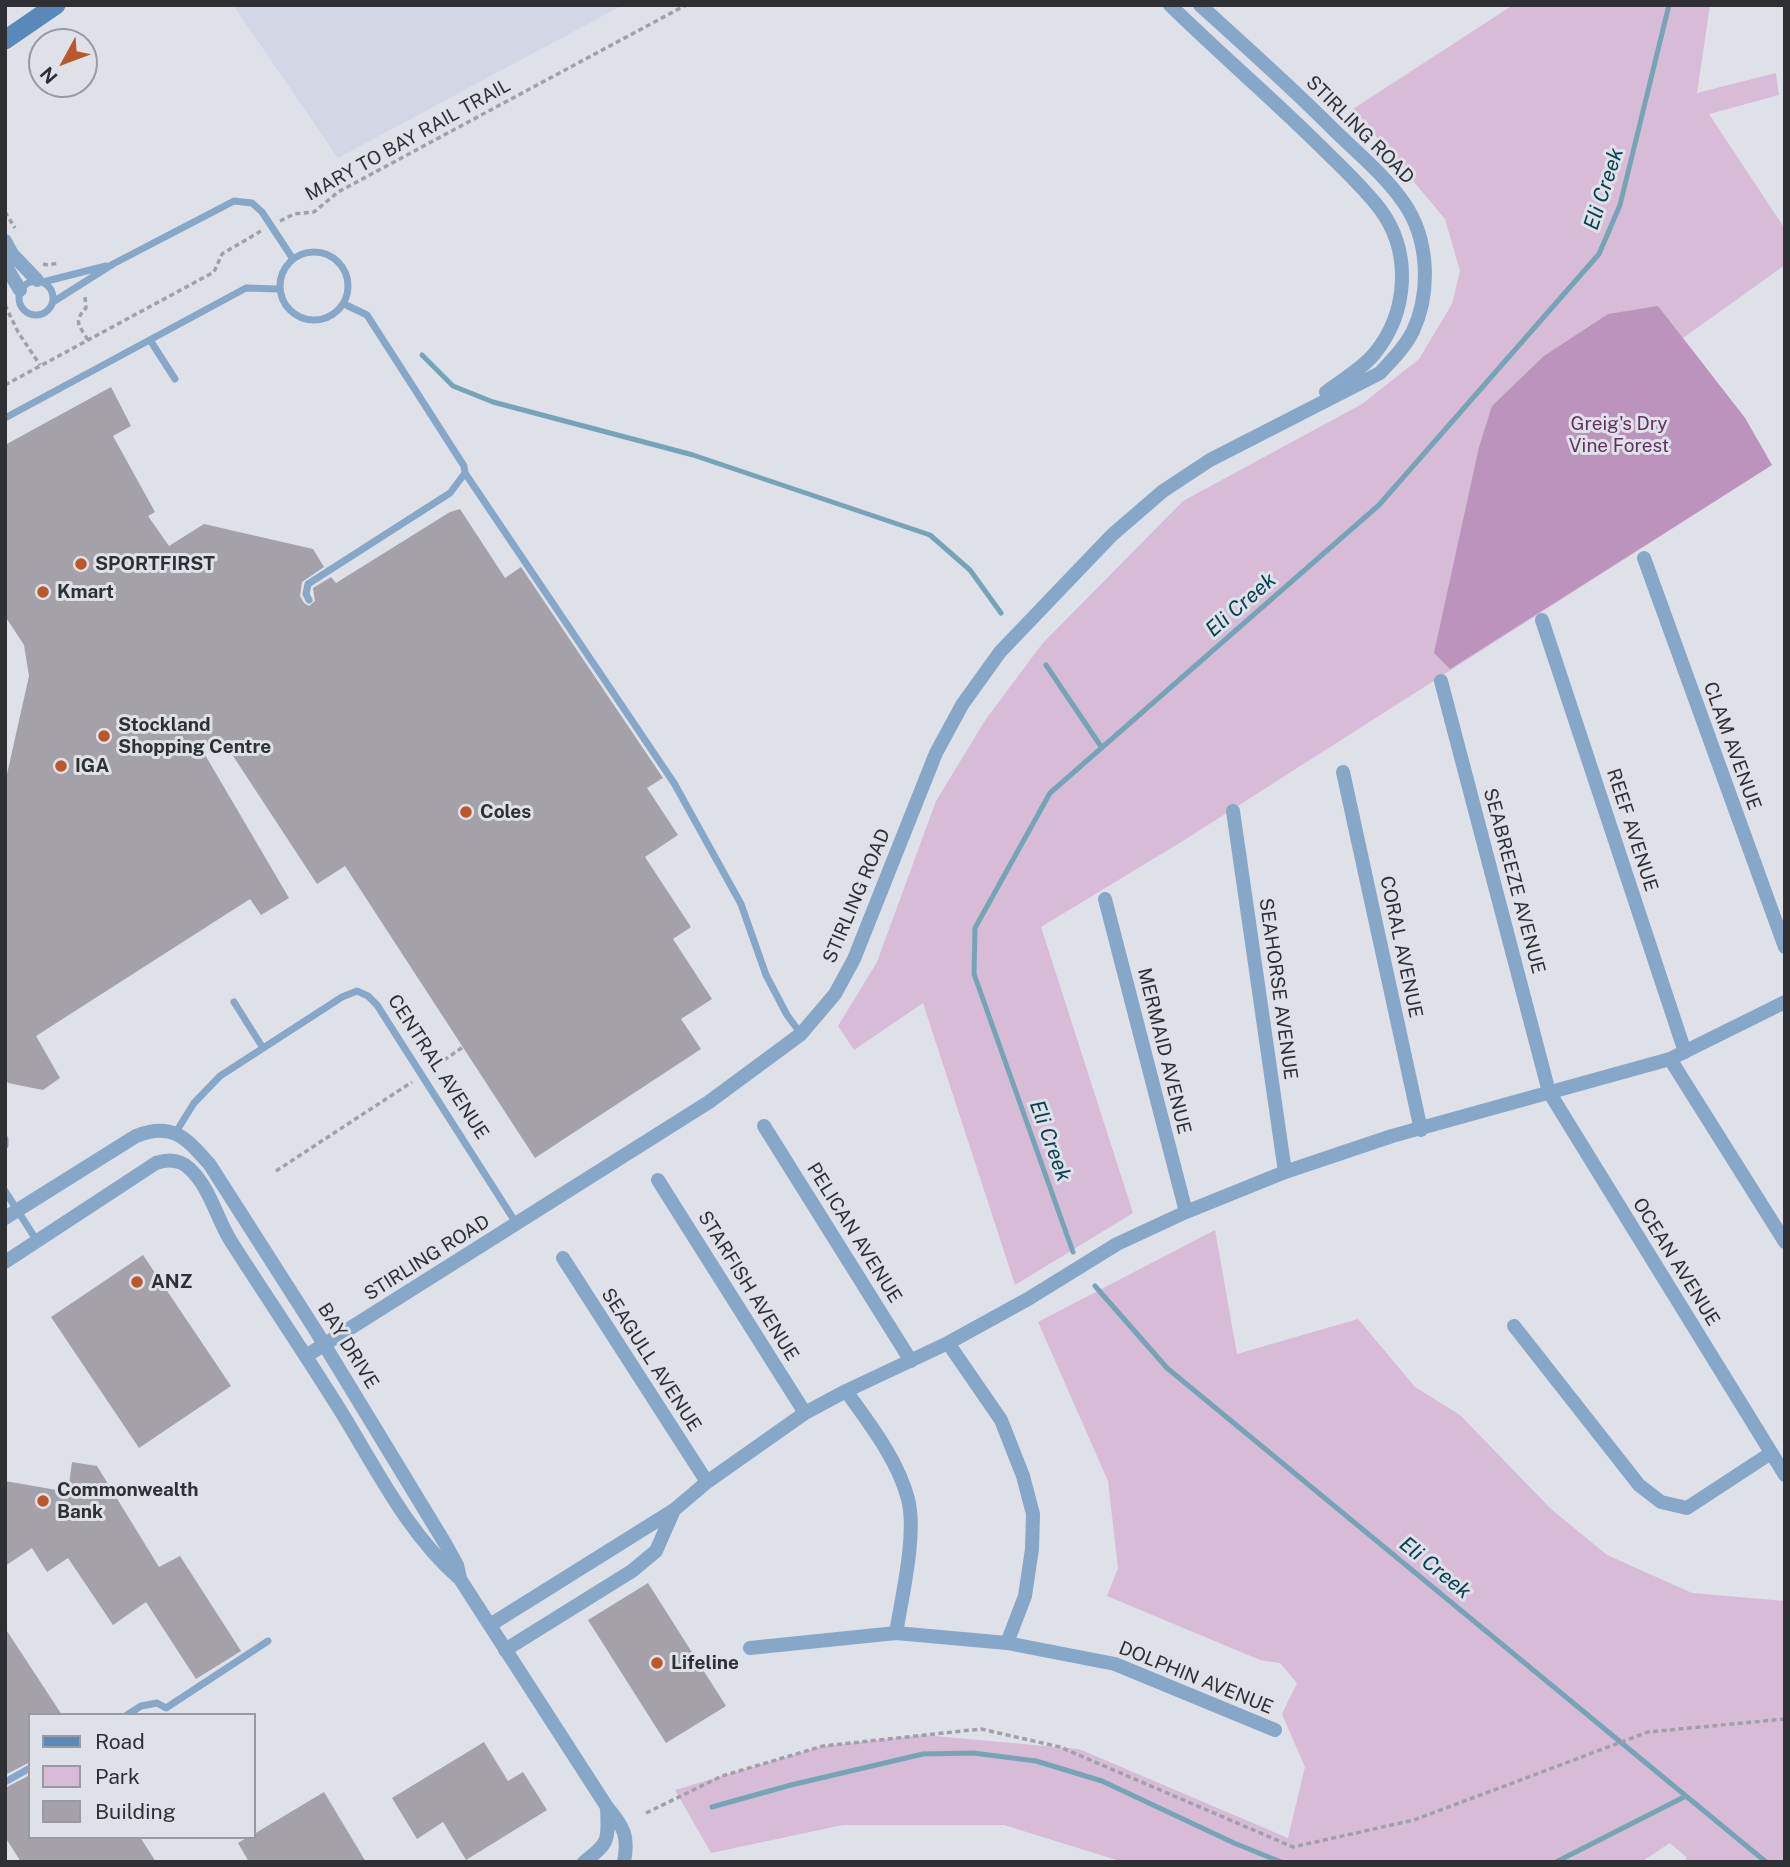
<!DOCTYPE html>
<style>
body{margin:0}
#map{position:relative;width:1790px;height:1867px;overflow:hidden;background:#dfe1e9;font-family:"Public Sans",sans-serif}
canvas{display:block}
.frame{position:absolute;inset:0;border:7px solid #2f3033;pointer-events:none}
.legend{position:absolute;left:28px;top:1713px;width:228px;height:126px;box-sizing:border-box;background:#dfe1e9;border:2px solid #999aa0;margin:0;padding:9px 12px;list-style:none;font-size:21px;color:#2f3033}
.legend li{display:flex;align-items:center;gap:14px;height:35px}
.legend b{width:35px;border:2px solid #999aa0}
.north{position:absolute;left:28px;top:28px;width:70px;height:70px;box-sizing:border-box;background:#dfe1e9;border:2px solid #999aa0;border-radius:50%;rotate:229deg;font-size:19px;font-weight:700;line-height:28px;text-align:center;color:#2f3033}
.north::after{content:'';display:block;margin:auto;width:24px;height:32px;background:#bc562b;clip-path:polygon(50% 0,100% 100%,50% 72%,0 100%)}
</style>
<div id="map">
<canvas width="1790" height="1867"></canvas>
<div class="frame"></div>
<ul class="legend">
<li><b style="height:9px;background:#5988ba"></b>Road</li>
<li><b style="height:19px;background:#d7bbd7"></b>Park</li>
<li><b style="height:19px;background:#a4a1a9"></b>Building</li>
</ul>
<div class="north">N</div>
</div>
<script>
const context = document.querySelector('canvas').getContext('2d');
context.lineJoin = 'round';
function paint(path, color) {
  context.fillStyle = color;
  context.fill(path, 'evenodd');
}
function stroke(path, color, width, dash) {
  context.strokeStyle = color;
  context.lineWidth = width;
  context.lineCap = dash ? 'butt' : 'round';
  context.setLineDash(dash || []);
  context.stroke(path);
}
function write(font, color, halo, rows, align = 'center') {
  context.font = font + ' "Public Sans",sans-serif';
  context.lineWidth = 6;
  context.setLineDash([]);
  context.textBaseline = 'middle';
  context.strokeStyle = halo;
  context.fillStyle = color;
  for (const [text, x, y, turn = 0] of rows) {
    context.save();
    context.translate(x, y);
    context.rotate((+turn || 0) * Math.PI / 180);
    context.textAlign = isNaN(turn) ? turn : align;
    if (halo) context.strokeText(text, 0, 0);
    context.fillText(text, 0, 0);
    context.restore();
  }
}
paint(new Path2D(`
 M233,5H623L338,158Z`), '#d2d6e5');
paint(new Path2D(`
 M1513,5H1710L1697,93L1776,73L1779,95L1709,114L1785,229V265L1683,338L1745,418L1772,465L1186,839L1041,927L1133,1213L1015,1285L923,1003L854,1050L838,1026L877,962L936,801L986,719L1042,644L1183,501L1362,404L1419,359L1452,304L1460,271L1445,219L1353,109Z
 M1215,1230L1237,1354L1358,1319L1415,1387L1460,1415L1551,1509L1607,1555L1692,1593L1785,1601V1862H1686V1857L1670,1843L1641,1862H1123L1004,1825H843L711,1853L675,1790L823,1746L923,1735L1079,1749L1288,1838L1305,1767L1282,1714L1297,1683L1280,1663L1260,1660L1107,1596L1118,1568L1108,1481L1038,1322Z`), '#d7bbd7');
paint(new Path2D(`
 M1658,306L1745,418L1772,465L1450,669L1434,653L1479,447L1492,406L1544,356L1608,314Z`), '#bc93bd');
stroke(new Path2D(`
 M422,355L453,386L493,402L693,455L930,535L970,570L1001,613
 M1046,665L1102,748
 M1073,1252L974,974L975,928L1050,793L1379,505L1599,254L1620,205L1669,5
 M1095,1286L1167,1368L1766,1862
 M712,1807L791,1785L923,1754L973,1753L1036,1761L1102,1781L1234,1843L1281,1862
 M1556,1862L1686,1796`), '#76a4b7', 5);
paint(new Path2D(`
 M111,387L131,426L113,436L155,512L148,516L169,546L204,524L313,549L324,567L302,582L300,596L304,603L309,606L315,601L313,588L331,577L336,583L450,512L460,509L505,578L521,567L663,778L647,788L678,835L645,857L691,927L673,939L712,999L681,1019L701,1049L535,1158L345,866L317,884L220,736L201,748L289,898L261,915L250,899L36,1036L60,1078L43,1090L8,1083L5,1078V783L29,676L24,645L5,616V445Z
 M143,1255L231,1386L139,1448L51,1317Z
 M72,1462L97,1466L159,1567L180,1556L241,1651L196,1679L146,1602L113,1625L68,1558L47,1572L32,1548L5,1566V1481L68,1492Z
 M648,1583L726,1706L666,1743L588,1620Z
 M5,1628L62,1715H30V1762L5,1775Z
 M484,1742L508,1781L523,1772L547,1810L466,1860L443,1822L417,1839L392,1798Z
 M30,1775V1837H140L156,1862H21L5,1837V1788Z
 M324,1792L366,1862H249L238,1843L248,1837H254V1834Z`), '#a4a1a9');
stroke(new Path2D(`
 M5,212L15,228
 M280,221L294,214L314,212L338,192L686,5
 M43,264L48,265L59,263
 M85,297L86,308C73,322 79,325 88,340
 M5,305L18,332L40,365
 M5,385L214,272L222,254L261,231
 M430,1070L463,1047
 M276,1171L412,1082
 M646,1813L722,1776L823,1746L981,1729L1060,1747L1293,1847L1414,1820L1648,1732L1785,1719`), '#a0a1a8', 3.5, [5, 3.5]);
stroke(new Path2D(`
 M280 286a34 34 0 1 1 68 0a34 34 0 1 1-68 0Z
 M19 298a17 17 0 1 1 34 0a17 17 0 1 1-34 0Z
 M43,282L106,266
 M53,302L113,264L234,201L252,203L262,212L293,259
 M344,304L367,315L464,466L465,473L674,783L741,904L766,975L787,1015L801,1034
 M150,340L175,379
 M5,418L246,288L279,289
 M309,600L306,594L308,584L450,493L465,473
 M234,1002L263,1048
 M176,1132L194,1103L220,1076L342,997L357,991L368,996L377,1005L516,1223
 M5,1139V1145
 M5,1191L37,1241
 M127,1715L141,1706L157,1703L166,1708L268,1641
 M5,1782L30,1768`), '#87a7c9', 7);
stroke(new Path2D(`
 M1170,5C1217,51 1267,94 1314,140C1336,162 1361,184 1380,209C1412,252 1408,312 1375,353C1362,369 1342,380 1326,392
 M5,241L12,254L37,280
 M5,265L20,290
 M1644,558L1785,947
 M1542,620L1685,1052
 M1441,681L1549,1092L1785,1475
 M1343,772L1421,1130
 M1233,811L1285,1172
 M1105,899L1186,1212
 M1670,1059L1785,1242
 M764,1126L911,1361
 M658,1180L805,1413
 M5,1218L136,1136C173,1121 187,1139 210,1165L316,1331L446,1545L457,1565L460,1578
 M563,1258L707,1482
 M5,1262L156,1163C168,1159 180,1159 190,1169C211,1189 217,1220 232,1243C268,1299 305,1354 340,1410C376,1468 407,1533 460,1579L607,1807C624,1827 629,1836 624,1862
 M1514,1326L1639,1485L1661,1502L1687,1508L1771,1453
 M948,1343L1001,1420L1023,1476L1033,1514L1032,1549L1025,1596L1007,1643
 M306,1356L709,1102L801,1034L835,994L854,959L936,753L962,705L1000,652L1112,535L1163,491L1210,460L1380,373C1392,360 1405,347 1413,331C1431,292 1429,239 1404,203C1384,174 1354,150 1330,126C1288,84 1244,45 1200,5
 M846,1391C869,1423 898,1460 908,1499C917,1534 902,1596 896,1633
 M490,1625L674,1510L707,1482L805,1413L846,1391L948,1343L1028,1299L1117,1244L1186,1212L1285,1172L1392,1136L1670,1059L1785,1002
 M750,1648L896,1633L1007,1643L1115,1664L1275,1730
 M505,1650L632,1571L656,1551L674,1510
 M584,1862C611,1842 608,1839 607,1807`), '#87a7c9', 14);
stroke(new Path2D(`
 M5,40L56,5`), '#5988ba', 19);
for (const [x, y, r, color] of [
 [81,564,7,"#bc562b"],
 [43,592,7,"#bc562b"],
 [104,736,7,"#bc562b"],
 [61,766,7,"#bc562b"],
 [466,812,7,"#bc562b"],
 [137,1282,7,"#bc562b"],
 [43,1501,7,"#bc562b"],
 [657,1663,7,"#bc562b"]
]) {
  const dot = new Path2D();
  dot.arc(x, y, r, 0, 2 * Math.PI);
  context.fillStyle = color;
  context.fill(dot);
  stroke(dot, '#dfe1e9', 2.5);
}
write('19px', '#2f3033', '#dfe1e9', [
 ["STIRLING ROAD",1360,130,45],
 ["MARY TO BAY RAIL TRAIL",408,140,-29],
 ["CLAM AVENUE",1732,746,70],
 ["REEF AVENUE",1632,830,72],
 ["SEABREEZE AVENUE",1514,881,75],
 ["STIRLING ROAD",857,896,-67],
 ["CORAL AVENUE",1401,947,78],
 ["SEAHORSE AVENUE",1278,989,82],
 ["MERMAID AVENUE",1164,1051,76],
 ["CENTRAL AVENUE",438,1067,57],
 ["PELICAN AVENUE",854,1233,58],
 ["STIRLING ROAD",427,1258,-32],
 ["OCEAN AVENUE",1676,1262,58],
 ["STARFISH AVENUE",748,1286,58],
 ["BAY DRIVE",348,1346,58],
 ["SEAGULL AVENUE",651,1360,57],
 ["DOLPHIN AVENUE",1196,1678,22]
]);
write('19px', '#632f64', '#dfe1e9', [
 ["Greig's Dry",1619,424],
 ["Vine Forest",1619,446]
]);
write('bold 19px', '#2f3033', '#dfe1e9', [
 ["SPORTFIRST",95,564],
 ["Kmart",57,592],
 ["Stockland",118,725],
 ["Shopping Centre",118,747],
 ["IGA",75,766],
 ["Coles",480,812],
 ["ANZ",151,1282],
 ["Commonwealth",57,1490],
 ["Bank",57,1512],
 ["Lifeline",671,1663]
], 'left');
write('italic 21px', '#064153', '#dfe1e9', [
 ["Eli Creek",1604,189,-72],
 ["Eli Creek",1241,605,-41],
 ["Eli Creek",1050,1141,70],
 ["Eli Creek",1435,1568,39]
]);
</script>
